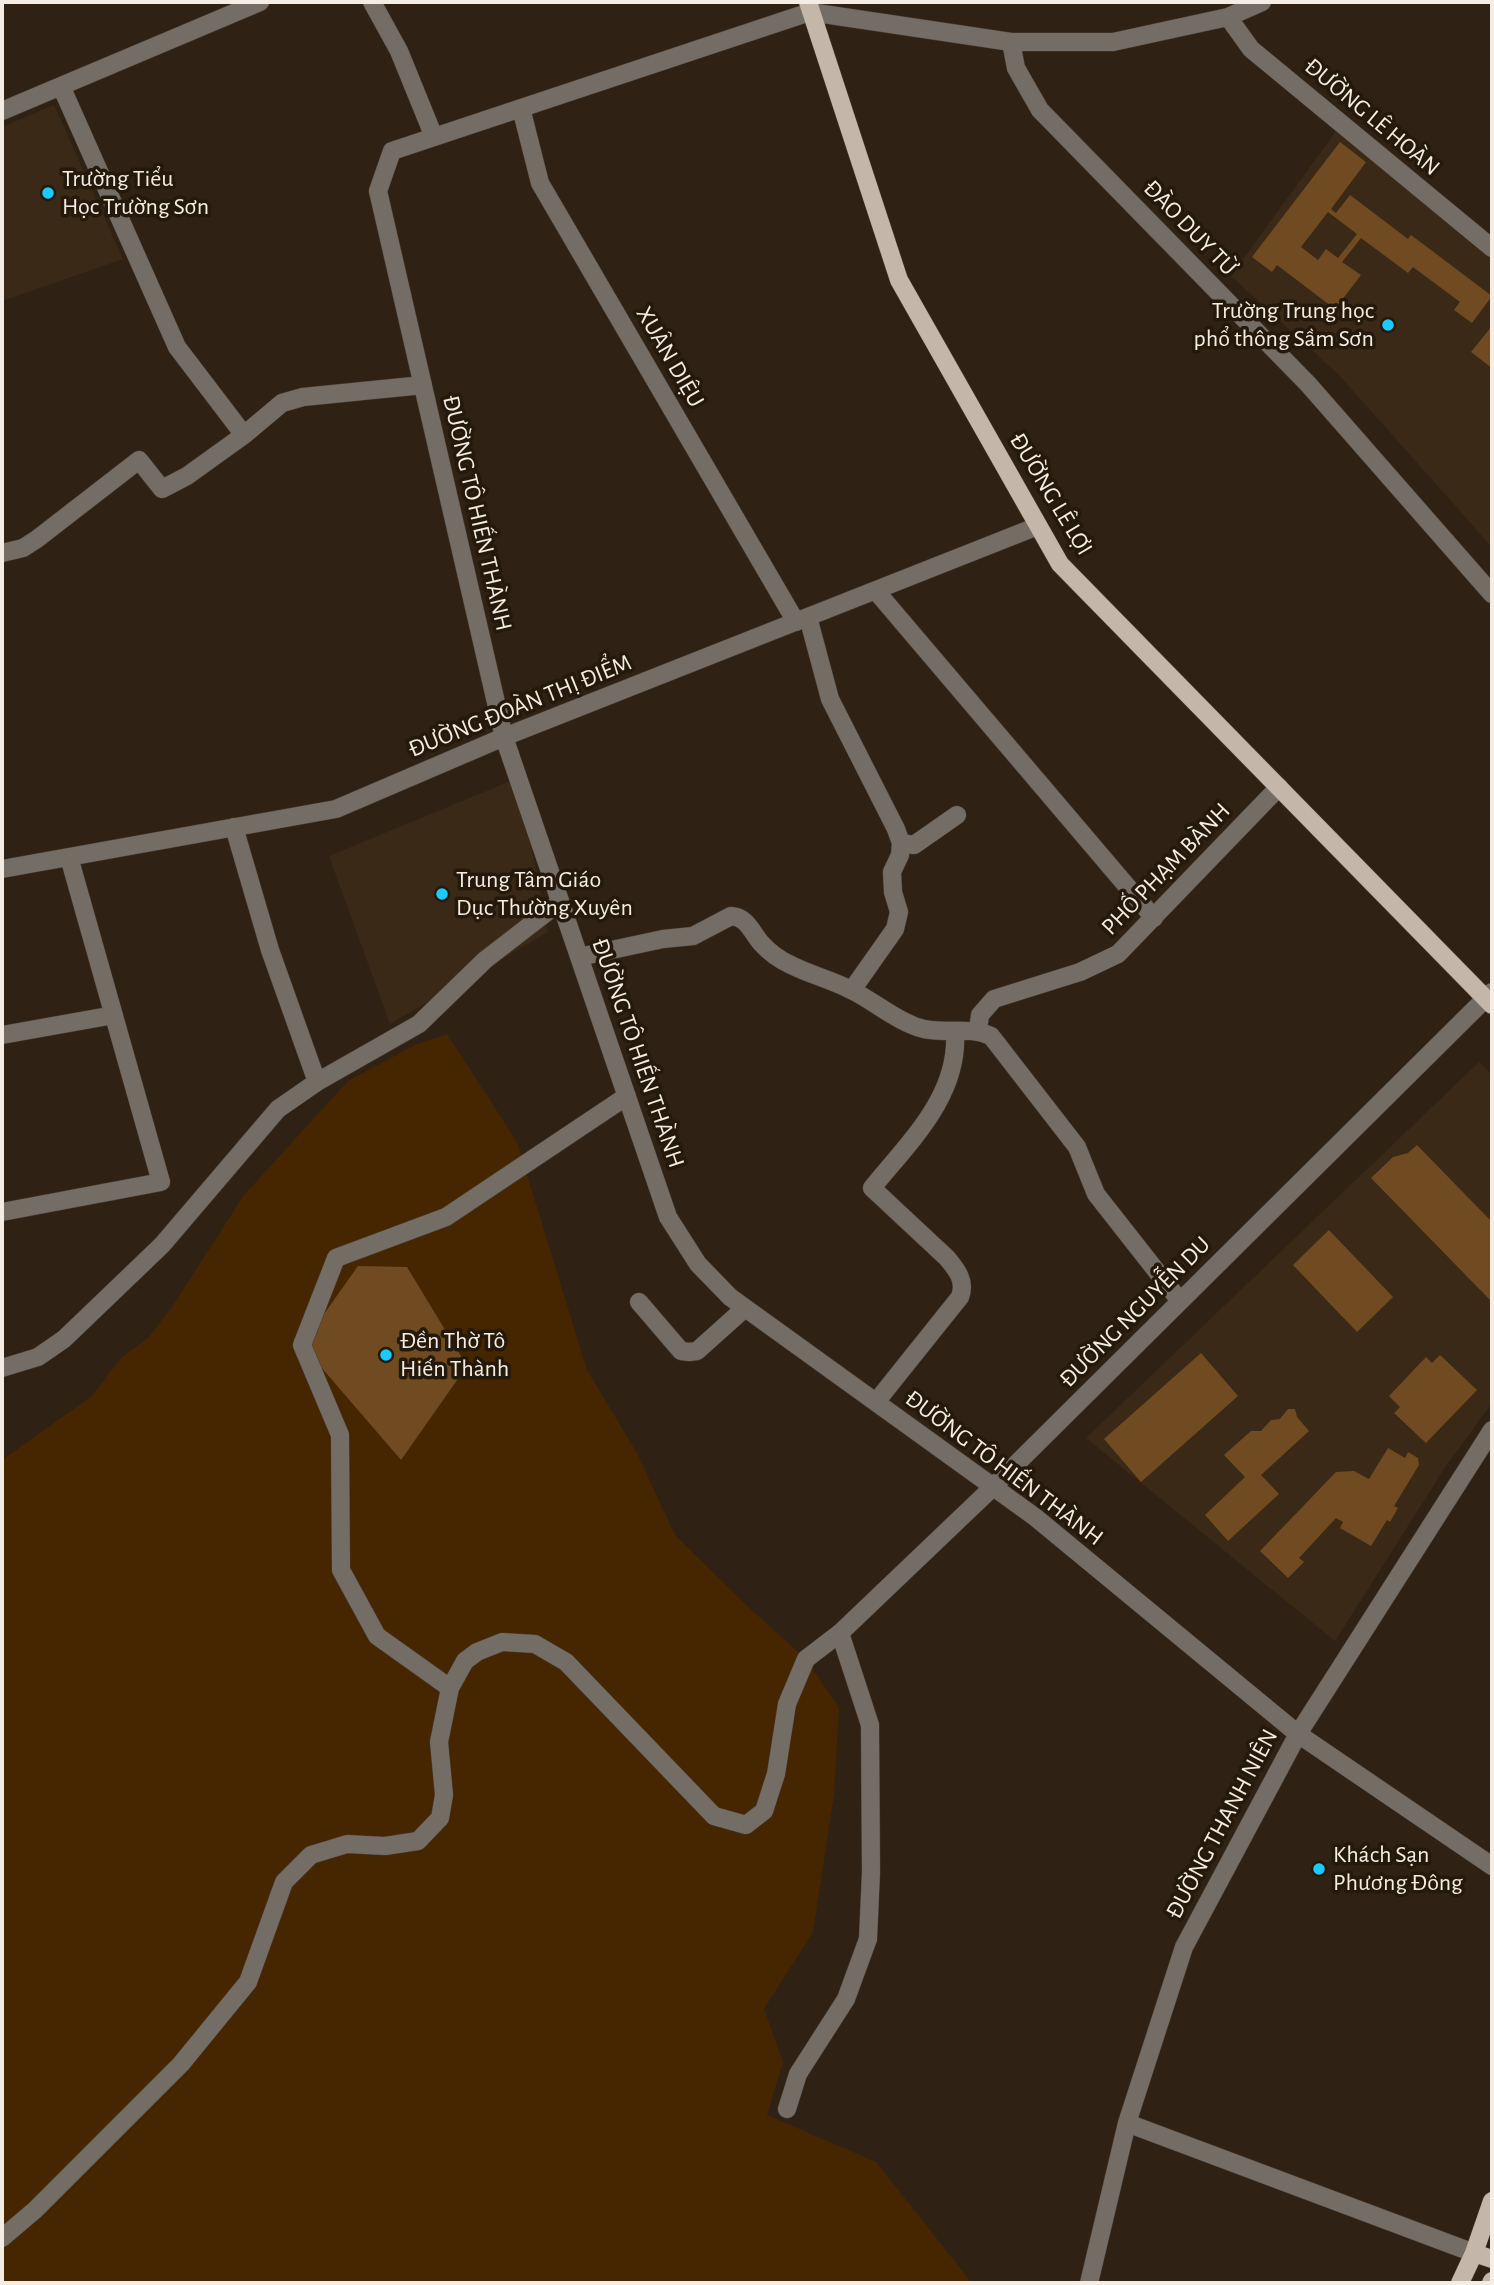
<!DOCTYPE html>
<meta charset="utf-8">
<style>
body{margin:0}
#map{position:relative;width:1494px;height:2285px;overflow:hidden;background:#2f2215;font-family:"Alegreya Sans",sans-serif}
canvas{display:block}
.frame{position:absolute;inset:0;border:4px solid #f5ece3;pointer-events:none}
</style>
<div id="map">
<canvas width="1494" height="2285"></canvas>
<div class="frame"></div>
</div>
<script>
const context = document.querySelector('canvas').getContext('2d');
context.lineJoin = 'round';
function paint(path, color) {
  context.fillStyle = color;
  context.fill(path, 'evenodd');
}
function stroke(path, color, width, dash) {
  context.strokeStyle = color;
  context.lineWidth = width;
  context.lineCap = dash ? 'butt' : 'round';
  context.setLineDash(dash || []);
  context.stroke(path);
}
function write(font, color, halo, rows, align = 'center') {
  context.font = font + ' "Alegreya Sans",sans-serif';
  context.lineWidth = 7;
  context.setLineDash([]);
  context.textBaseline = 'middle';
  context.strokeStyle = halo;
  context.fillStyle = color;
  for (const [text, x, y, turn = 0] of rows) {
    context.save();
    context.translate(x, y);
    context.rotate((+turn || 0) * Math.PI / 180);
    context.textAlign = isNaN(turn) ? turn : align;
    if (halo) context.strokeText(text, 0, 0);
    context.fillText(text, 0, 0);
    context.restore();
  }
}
paint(new Path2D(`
 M54,105L123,259L2,301V127Z
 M1336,131L1492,258V544L1491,546L1338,374L1231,276Z
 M518,778L548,932L390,1024L329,856Z
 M1479,1062L1492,1075V1403L1446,1466L1335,1641L1086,1438Z`), '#3a2916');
paint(new Path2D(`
 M447,1034L517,1142L587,1370L637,1453L675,1535L745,1604L806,1659L839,1708L834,1795L813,1932L764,2009L783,2062L767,2115L876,2162L972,2283H2V1460L92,1396L121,1358L148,1338L172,1307L244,1195L348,1081L415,1045Z`), '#452600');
paint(new Path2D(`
 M1340,142L1366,162L1331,209L1336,213L1350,195L1408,239L1411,235L1492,296L1472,323L1454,310L1460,302L1413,267L1408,273L1361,238L1342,262L1361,275L1335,309L1277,265L1272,272L1252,257ZM1328,212L1357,234L1338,258L1326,249L1318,260L1301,247Z
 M1492,326V368L1471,352Z
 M1417,1145L1492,1222V1302L1371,1178L1393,1157L1408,1153Z
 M1329,1230L1393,1297L1357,1332L1293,1265Z
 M358,1266L407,1267L467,1366L401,1460L302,1345Z
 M1201,1353L1238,1396L1141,1482L1104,1439Z
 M1440,1355L1477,1390L1426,1443L1394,1413L1400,1407L1389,1396L1426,1357L1432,1363Z
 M1288,1409H1295L1297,1417L1309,1431L1261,1475L1279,1494L1228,1541L1205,1515L1245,1477L1224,1455L1251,1431H1261L1271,1420L1280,1419Z
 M1388,1448L1405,1458L1408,1452L1418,1458L1419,1465L1394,1506L1398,1508L1390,1522L1387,1520L1371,1546L1340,1528L1343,1522L1336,1518L1299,1558L1304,1562L1288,1578L1260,1551L1336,1472L1354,1471L1369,1479Z`), '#704b21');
const minor = new Path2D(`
 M372,2L399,51L434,137
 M1262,2L1228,17L1113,42H1011L810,12L392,151L378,191L504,737L668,1217L698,1264L730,1297L1035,1517L1298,1734L1492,1866
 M1228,17L1251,49L1492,248
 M1011,42L1016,68L1040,110L1308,384L1492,594
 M61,86L177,347L244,435
 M521,108L540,183L796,622
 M2,111L260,2
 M2,553L23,548L37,539L139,460L162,489L187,476L244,435L282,403L303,397L423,385
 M876,591L1154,918
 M808,617L830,699L896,829L901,843L900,855L892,872L893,892L899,912L895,929L852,990
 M234,827L270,950L317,1082
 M901,843L914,845L957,815
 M2,869L336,809L504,737L1038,526
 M579,957L663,939L693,936L731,916C747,917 751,931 761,943C769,952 780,960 791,965C811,975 832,980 851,990C874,1001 893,1019 917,1027C941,1036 967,1025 991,1036L1077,1147L1096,1194L1180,1301
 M978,1030L980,1015L994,999L1080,972L1118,954L1279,787
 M2,1035L114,1015
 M2,1212L161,1182L69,857
 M639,1302L681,1351L689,1352L697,1351L745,1308
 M2,1368L38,1357L64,1339L162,1245L278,1109L317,1082L419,1024L485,960L560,902
 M876,1402L960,1297C966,1281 957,1270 947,1258L872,1188C910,1141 959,1096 955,1032
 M450,1688L377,1636L341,1570L340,1435L302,1345L336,1258L446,1217L627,1096
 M787,2109L798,2074L846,1999L868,1939L871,1872L870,1725L840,1633
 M1127,2123L1474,2253
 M2,2238L35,2210L181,2064L248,1982L284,1882L311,1855L347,1844L385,1846L418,1841L440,1818L444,1795L439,1742L450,1688L465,1661L477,1652L502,1642L535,1644L566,1662L714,1816L746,1825L764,1811L776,1774L787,1704L806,1659L840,1633L993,1487L1492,992
 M1089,2283L1127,2123L1184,1947L1298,1734L1492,1430`);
const major = new Path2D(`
 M808,2L899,280L1060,564L1492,1005
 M1474,2253L1492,2259
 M1460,2283L1474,2253L1492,2201
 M1491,2283L1492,2281`);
stroke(minor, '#4b3e32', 19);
stroke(major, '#4b3e32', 19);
stroke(minor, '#746d66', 18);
stroke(major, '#c4b6a8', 18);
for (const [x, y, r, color] of [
 [48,193,7,"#19cafc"],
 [1388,325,7,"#19cafc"],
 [442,894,7,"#19cafc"],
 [386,1355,7,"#19cafc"],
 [1319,1869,7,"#19cafc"]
]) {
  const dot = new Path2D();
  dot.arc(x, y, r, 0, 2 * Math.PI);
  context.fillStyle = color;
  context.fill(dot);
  stroke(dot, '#25190b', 2.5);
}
write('24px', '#f5ece3', '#25190b', [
 ["ĐƯỜNG LÊ HOÀN",1372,117,40],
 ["ĐÀO DUY TỪ",1190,228,46],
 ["XUÂN DIỆU",670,357,60],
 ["ĐƯỜNG LÊ LỢI",1051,494,59],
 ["ĐƯỜNG TÔ HIẾN THÀNH",477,513,77],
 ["ĐƯỜNG ĐOÀN THỊ ĐIỂM",520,706,-22],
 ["PHỐ PHẠM BÀNH",1166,869,-46],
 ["ĐƯỜNG TÔ HIẾN THÀNH",638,1053,71],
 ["ĐƯỜNG NGUYỄN DU",1135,1312,-45],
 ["ĐƯỜNG TÔ HIẾN THÀNH",1004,1468,37],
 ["ĐƯỜNG THANH NIÊN",1222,1824,-62]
]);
write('24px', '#f5ece3', '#25190b', [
 ["Trường Tiểu",62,179],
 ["Học Trường Sơn",62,207],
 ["Trường Trung học",1374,311,"right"],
 ["phổ thông Sầm Sơn",1374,339,"right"],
 ["Trung Tâm Giáo",456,880],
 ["Dục Thường Xuyên",456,908],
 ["Đền Thờ Tô",400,1341],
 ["Hiến Thành",400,1369],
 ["Khách Sạn",1333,1855],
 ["Phương Đông",1333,1883]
], 'left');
</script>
